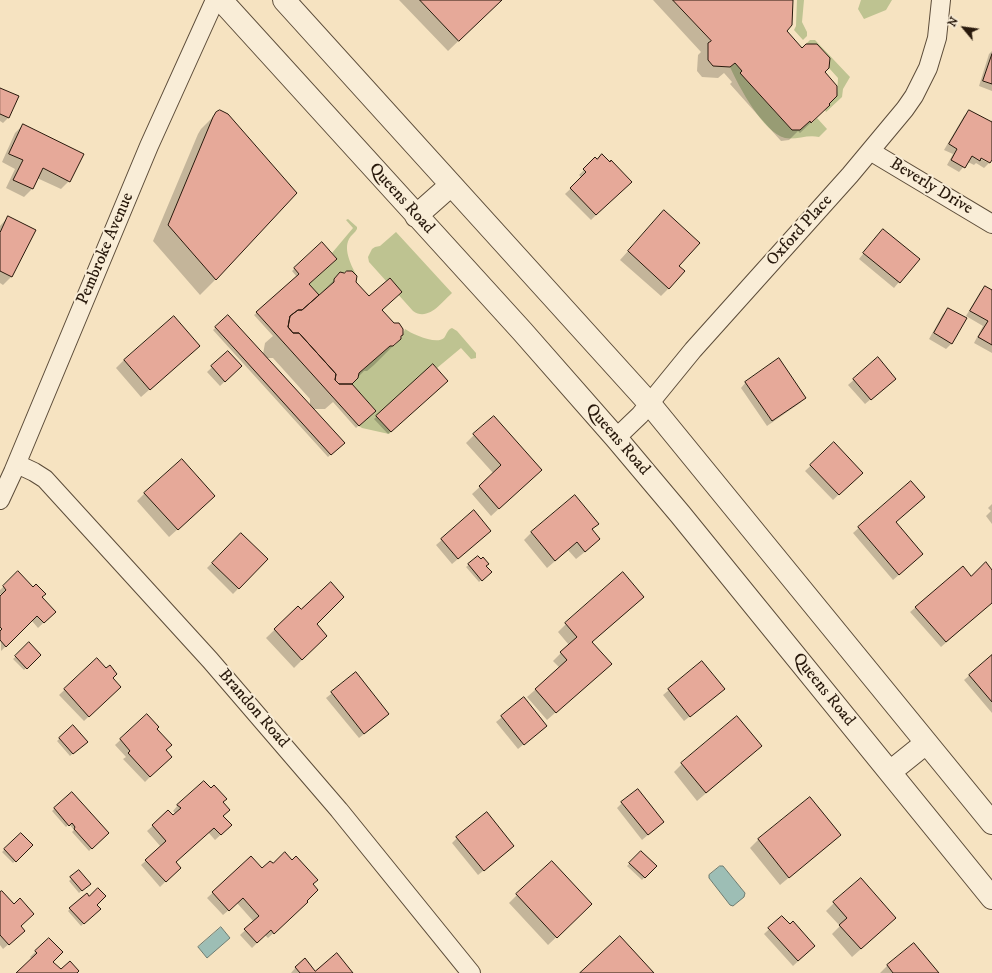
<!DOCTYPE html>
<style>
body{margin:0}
#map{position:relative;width:992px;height:973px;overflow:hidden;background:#f6e3c1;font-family:"IM FELL DW Pica",serif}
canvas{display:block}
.north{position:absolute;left:944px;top:8px;width:40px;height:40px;-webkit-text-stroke:3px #f9edd7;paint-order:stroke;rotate:299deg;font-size:11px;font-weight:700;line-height:16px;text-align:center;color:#28190c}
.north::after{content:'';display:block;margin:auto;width:14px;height:18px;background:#28190c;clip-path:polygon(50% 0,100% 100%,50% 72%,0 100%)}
</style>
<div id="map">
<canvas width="992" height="973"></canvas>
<div class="north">N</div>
</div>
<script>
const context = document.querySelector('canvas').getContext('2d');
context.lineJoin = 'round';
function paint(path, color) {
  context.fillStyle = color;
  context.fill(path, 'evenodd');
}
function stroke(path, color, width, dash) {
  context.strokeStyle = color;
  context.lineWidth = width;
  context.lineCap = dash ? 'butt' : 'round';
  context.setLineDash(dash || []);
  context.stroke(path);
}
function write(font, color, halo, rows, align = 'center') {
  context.font = font + ' "IM FELL DW Pica",serif';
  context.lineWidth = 4;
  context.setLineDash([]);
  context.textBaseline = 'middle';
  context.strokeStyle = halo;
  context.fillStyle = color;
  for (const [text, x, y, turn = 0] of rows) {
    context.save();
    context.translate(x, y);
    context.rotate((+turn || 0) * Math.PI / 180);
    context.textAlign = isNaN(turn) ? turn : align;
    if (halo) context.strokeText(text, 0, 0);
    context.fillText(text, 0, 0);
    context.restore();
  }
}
paint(new Path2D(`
 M797,0H804L802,22L807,32V36L803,40L794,30L796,26Z
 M861,0H892L886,10L864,19L858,9Z
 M810,40H815L850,77L843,89L842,97L826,112L825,110L830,105L829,104L837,96L838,78L829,68L830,58L817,44H806Z
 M735,63L742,71L740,73L792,130H800L810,121L812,123L817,118L827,129L819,137C808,134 796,140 785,138C763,132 739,87 730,67Z
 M348,219L357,227V229C355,233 351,235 349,239C343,250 352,267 357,276L352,271L344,273L340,272L334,279V282L319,295L309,284L337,259L332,253L353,228L346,220Z
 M396,232L452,293C442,302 428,322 413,311L369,262L368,257L372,249L375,247L380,246Z
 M452,328L457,331L476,353V358L471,359L461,348L437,368L433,364L376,416L391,432L389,434L362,428L359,426L376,411L352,384L358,378L359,373L390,346H394L401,339L405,329C412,334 436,345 444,338C447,334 447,330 452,328Z`), '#bec391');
const water = new Path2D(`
 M720,866H723L745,893L744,897L733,906L730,905L709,878V875Z
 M221,927L230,938L207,958L198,947Z`);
paint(water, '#9dbeb5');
stroke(water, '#6e7c71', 1);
paint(new Path2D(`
 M399,0H501L448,51Z
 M653,0H792L786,31L824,72L828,104L829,105L800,133L798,131L789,140L781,141L730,84L732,82L724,73L718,78L702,77L697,71L698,55L701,52Z
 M992,51V91L979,86L989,54Z
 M0,89L9,117L3,123L0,121Z
 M969,111L990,123L992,120V158L977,155L976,157L989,163L984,168L976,163L974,165L968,162L959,172L947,165L953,154L944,150L964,116Z
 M217,113L216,279L200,295L153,241L198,134L201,129Z
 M23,125L69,181L61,189L37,178L32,189L24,197L6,188L15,169L2,162L15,133Z
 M595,159L630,182L591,220L565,194L582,178L579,175Z
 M8,217L11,277L3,285L0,283V226Z
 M656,220L678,266L669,288L661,296L620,260Z
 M878,235L918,259L894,288L859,259Z
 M322,243L307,284L318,296L341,273L355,283L369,298L401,292L381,311L400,336V339L374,365L367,371H364L351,384L375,411L356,428L333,402L325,409H312L343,443L328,457L213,330L228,316L263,354L265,343L273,336L254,315L297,277L292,271ZM266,358H273L310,399V406Z
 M985,287L992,291V353L974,343L983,326L966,316L980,292Z
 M948,309L966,319L951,344L946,349L929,339L943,314Z
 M199,346L141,397L116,368L124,360Z
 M228,352L241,366L220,386L207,372Z
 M877,359L889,384L865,404L848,385Z
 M433,366L446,381L388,434L374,419Z
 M746,382L805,398L800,403L767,426L741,388Z
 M474,435L532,478L491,516L472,494L494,474L466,443Z
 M834,444L861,473L833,500L805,471Z
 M911,482L895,522L917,559L893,580L853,533Z
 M145,493L206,504L169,537L137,501Z
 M992,504V524L986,516L991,511L988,508Z
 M474,512L485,536L452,564L436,545Z
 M597,524L592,530L591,547L576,559L568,550L547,568L524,540L532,532Z
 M241,534L267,559L233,594L207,568Z
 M478,557L490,572L479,582L466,567Z
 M992,571V602L941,647L910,612L916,607Z
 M18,573L55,612L38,628L32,621L1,651L0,597L2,595L0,594V590Z
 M635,605L591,643L602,672L547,720L527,697L560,668L553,661L569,645L558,632L566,624Z
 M298,607L326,636L294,668L266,638Z
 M29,644L40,655L24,670L13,659Z
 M992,656V713L964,680Z
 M97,659L120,687L84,721L59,695Z
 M702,662L718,694L684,721L663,695Z
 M356,674L383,719L359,738L326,698Z
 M524,699L546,726L518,749L496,722Z
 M147,715L156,729L165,762L145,782L123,759L126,757L115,745Z
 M73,726L87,742L70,756L57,741Z
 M761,746L697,801L674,772L682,764Z
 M72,793L108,833L89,851L72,832L74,830L69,824L66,827L52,811Z
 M810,798L840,835L780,885L750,848L758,840Z
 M222,803V816L225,831L215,840L208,832L175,862L174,873L160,887L141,865L161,847L147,831L168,812L173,816L176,814L173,811L178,805Z
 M622,803L663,822L642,840L617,808Z
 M21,834L32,845L13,863L2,852Z
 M457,838L508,851L478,875L452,843Z
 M641,852L655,866L642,880L627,866Z
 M251,857L262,870L272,865L291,861L312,884L301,908L268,938L265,935L252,948L240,935L254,922L237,903L223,915L207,898Z
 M79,872L89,884L79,893L69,881Z
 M0,893L19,926L18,936L3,949L0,945Z
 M86,894L99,909L81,926L68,911Z
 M517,895L583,912L548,945L509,903Z
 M834,903L887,926L852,957L832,934L840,926L826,911Z
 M782,917L809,951L793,966L764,934Z
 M49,939L52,962L61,971L76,973H16L32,959L30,957Z
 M914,944L937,973H880L887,966Z
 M296,967L315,972L352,973H291Z`), '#0003');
const building = new Path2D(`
 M420,0H502L459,41Z
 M673,0H793L792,25L787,31L802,48L806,44H817L830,58L829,68L825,72L837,86V96L829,104L830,105L811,123L810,121L800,130H792L740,73L742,71L735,63L730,67L713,66L708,60V43L711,41Z
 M992,54V84L983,81Z
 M0,88L19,96L9,118L0,114Z
 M220,110L228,114L297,193L216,280L168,225L213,117L216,112Z
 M969,110L992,122V160L990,163L981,158L980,161L972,156L965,168L951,160L957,149L949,144Z
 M23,124L84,154L70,182L43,168L33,189L13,180L23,160L9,154Z
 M602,154L610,162L611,160L632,182L596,215L570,188L586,172L583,169L595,157L597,159Z
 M664,210L700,243L679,266L685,271L669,289L628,251Z
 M8,216L36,230L12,277L0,271V233Z
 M883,229L920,259L900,283L863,253Z
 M322,242L337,259L309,284L319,295L302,310H298L290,316L288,327L293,333H299L336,374L335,380L339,384H352L376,411L359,426L256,312L299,274L294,268Z
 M347,271H352L357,276L356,282L369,296L390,278L402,292L382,310L394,323H399L403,329V335L401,336V339L393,346H390L359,373L358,378L352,384H339L335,380L336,374L299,333H293L288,327L290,316L298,310H302L334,282V279L340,272L344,273Z
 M985,286L992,290V345L978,337L988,321L970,311Z
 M948,308L967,318L952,344L934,333Z
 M228,315L345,443L331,455L215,327Z
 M174,316L200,346L150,390L124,360Z
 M228,351L242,366L225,382L211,366Z
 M878,357L896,379L871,400L853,379Z
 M779,358L806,398L772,421L745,382Z
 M433,364L448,381L391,432L376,416Z
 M494,416L542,470L499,509L479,486L501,465L473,434Z
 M834,442L863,473L839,495L810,465Z
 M182,459L215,496L178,530L144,493Z
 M911,481L925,497L896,522L923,554L899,575L858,527Z
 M575,495L599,524L592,529L600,539L585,552L577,542L555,561L531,532Z
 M474,510L491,531L458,559L441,539Z
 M241,533L268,559L239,589L212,563Z
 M478,556L481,559L483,557L489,564L486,566L492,572L482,581L468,564Z
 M986,562L992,570V603L946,642L915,607L963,566L971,576Z
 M18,571L33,587L36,584L46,594L42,597L56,612L44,623L37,616L6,647L0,640V631L2,629L0,627V596L6,590L3,586Z
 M623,572L644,597L592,642L612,664L556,713L535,689L567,660L560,652L577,637L565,623Z
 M331,582L344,597L317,624L327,636L302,660L274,629L298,606L301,609Z
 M29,642L41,655L27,669L15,656Z
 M992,655V702L969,675Z
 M97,658L106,668L110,665L117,674L113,678L121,687L89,717L64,689Z
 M702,661L725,689L690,717L668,689Z
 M356,672L389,714L364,734L331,692Z
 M524,697L547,726L524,745L501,716Z
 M147,714L159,727L157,729L172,745L166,750L172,757L150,777L128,753L130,751L120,739Z
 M737,716L762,746L706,793L681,763Z
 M73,725L88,742L73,754L59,738Z
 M204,781L211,788L214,785L227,799L223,802L230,810L223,816L232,825L221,835L214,828L176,862L181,868L166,882L145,860L166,841L152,825L168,810L173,815L181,808L177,805Z
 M638,789L664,822L648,835L621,802Z
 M72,792L109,833L92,849L74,829L75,827L72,823L69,826L54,808Z
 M810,797L841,835L789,878L758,839Z
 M487,812L514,846L484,871L456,837Z
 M21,833L33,845L16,862L4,849Z
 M641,851L657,866L645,878L629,863Z
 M285,852L292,860L296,856L318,880L313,884L318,890L307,901L308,902L274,934L271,930L257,943L244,929L259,916L243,898L229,911L212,892L251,856L262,868L270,861L273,863Z
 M552,861L592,904L557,938L516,894Z
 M79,870L91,884L82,891L70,877Z
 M861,878L896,918L861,949L839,925L847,918L833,902Z
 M98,888L106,896L97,905L101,909L84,924L69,908L87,893L89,896Z
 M2,891L14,904L20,898L34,914L21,926L25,931L9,945L0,935V892Z
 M782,916L790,924L793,921L815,946L798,961L768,928Z
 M620,936L654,973H580Z
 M49,938L63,952L53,962L61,969L70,961L79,971L77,973H16L37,953L35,951Z
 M914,943L939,973H893L887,965Z
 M337,953L353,973H300L295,967L305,958L315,971Z`);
paint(building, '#e6a999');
stroke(building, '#28190c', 1);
const minor = new Path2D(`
 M870,151L992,224
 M616,438L640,415L693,350L850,175L905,109L914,96L928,68L937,38L941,0
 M17,464L34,472L45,479L210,660L339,810L471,973
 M0,500L13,472L149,146L215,0`);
const tertiary = new Path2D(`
 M221,0L522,331L616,438L680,514L992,898
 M284,0L649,403L992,823
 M416,216L451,185
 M890,772L926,743`);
stroke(minor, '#5c4c39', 20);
stroke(tertiary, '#5c4c39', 24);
stroke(minor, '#f9edd7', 18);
stroke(tertiary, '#f9edd7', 22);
write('17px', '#28190c', '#f9edd7', [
 ["Beverly Drive",931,187,31],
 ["Queens Road",401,199,48],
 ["Oxford Place",800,231,-48],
 ["Pembroke Avenue",106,249,-67],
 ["Queens Road",617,440,49],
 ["Queens Road",823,690,51],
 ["Brandon Road",253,709,49]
]);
</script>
